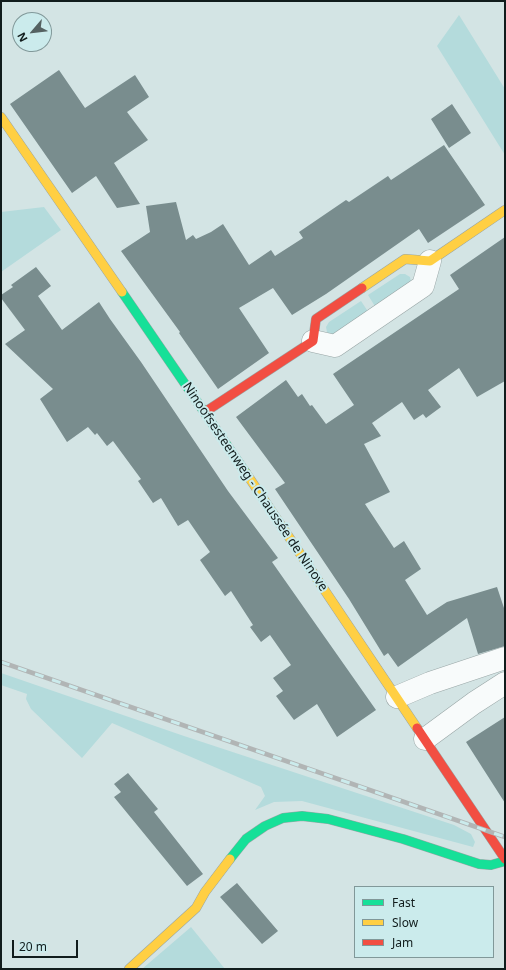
<!DOCTYPE html>
<meta charset="utf-8">
<style>
body{margin:0}
#map{position:relative;width:506px;height:970px;overflow:hidden;background:#d3e4e4;font-family:"Noto Sans",sans-serif}
canvas{display:block}
.frame{position:absolute;inset:0;border:2px solid #111c1c;pointer-events:none}
.legend{position:absolute;left:354px;top:886px;width:140px;height:72px;box-sizing:border-box;background:#cbebec;border:1px solid #819899;margin:0;padding:5px 7px;list-style:none;font-size:12px;color:#111c1c}
.legend li{display:flex;align-items:center;gap:8px;height:20px}
.legend b{width:20px;border:1px solid #819899}
.north{position:absolute;left:12px;top:12px;width:40px;height:40px;box-sizing:border-box;background:#cbebec;border:1px solid #819899;border-radius:50%;rotate:242deg;font-size:11px;font-weight:700;line-height:16px;text-align:center;color:#111c1c}
.north::after{content:'';display:block;margin:auto;width:14px;height:18px;background:#556262;clip-path:polygon(50% 0,100% 100%,50% 72%,0 100%)}
.scale{position:absolute;left:12px;top:940px;width:66px;height:18px;box-sizing:border-box;border:2px solid #111c1c;border-top:0;padding-left:5px;font-size:12px;line-height:14px;white-space:nowrap;color:#111c1c;-webkit-text-stroke:3px #cbebec;paint-order:stroke}
</style>
<div id="map">
<canvas width="506" height="970"></canvas>
<div class="frame"></div>
<ul class="legend">
<li><b style="height:5px;background:#16e098"></b>Fast</li>
<li><b style="height:5px;background:#ffcf43"></b>Slow</li>
<li><b style="height:5px;background:#f24e42"></b>Jam</li>
</ul>
<div class="north">N</div>
<div class="scale">20 m</div>
</div>
<script>
const context = document.querySelector('canvas').getContext('2d');
context.lineJoin = 'round';
function paint(path, color) {
  context.fillStyle = color;
  context.fill(path, 'evenodd');
}
function stroke(path, color, width, dash) {
  context.strokeStyle = color;
  context.lineWidth = width;
  context.lineCap = dash ? 'butt' : 'round';
  context.setLineDash(dash || []);
  context.stroke(path);
}
function write(font, color, halo, rows, align = 'center') {
  context.font = font + ' "Noto Sans",sans-serif';
  context.lineWidth = 4;
  context.setLineDash([]);
  context.textBaseline = 'middle';
  context.strokeStyle = halo;
  context.fillStyle = color;
  for (const [text, x, y, turn = 0] of rows) {
    context.save();
    context.translate(x, y);
    context.rotate((+turn || 0) * Math.PI / 180);
    context.textAlign = isNaN(turn) ? turn : align;
    if (halo) context.strokeText(text, 0, 0);
    context.fillText(text, 0, 0);
    context.restore();
  }
}
paint(new Path2D(`
 M459,15L505,89V155L437,46Z
 M44,207L61,230L1,272V212Z
 M400,274H405L410,277L411,282L376,308L368,295Z
 M361,301L369,313L337,334L331,335L327,332L326,327L329,322Z
 M1,673L184,736L454,825L471,834L475,842L473,847L302,801L274,802L255,810L265,796L261,787L112,723L82,758L31,709L26,699L27,694L1,685Z
 M191,927L225,969H142Z`), '#b4dbdc');
paint(new Path2D(`
 M59,70L85,108L135,75L149,97L127,112L148,140L114,163L140,204L117,208L96,176L72,193L10,104Z
 M452,104L471,133L449,148L431,119Z
 M444,145L485,205L428,243L419,229L326,294L292,315L273,288L239,308L269,353L218,389L179,333L180,332L121,251L150,232L146,206L176,202L186,240L193,235L196,239L211,232L223,224L249,265L271,250L275,256L303,238L299,232L346,200L349,202L388,176L391,180Z
 M505,237V381L477,397L459,368L428,390L441,407L426,418L423,414L414,420L402,402L372,423L381,436L364,444L390,492L365,504L394,548L404,541L421,569L405,580L427,615L447,602L497,587L505,611V646L478,654L467,618L398,667L388,653L384,656L349,599L275,489L285,483L236,417L286,380L298,397L302,394L310,406L312,405L326,424L354,405L333,374L459,289L450,275Z
 M36,267L51,286L38,296L62,330L99,302L110,319L141,362L228,491L278,558L272,562L376,710L337,737L317,704L294,720L276,696L283,691L273,678L291,665L270,635L261,642L250,627L253,625L231,591L225,596L200,560L210,552L188,520L178,526L161,498L153,503L138,481L141,479L113,441L107,446L97,433L95,435L88,427L67,442L40,399L53,389L5,344L25,330L1,298V295L13,287L11,285Z
 M505,717V803L466,742Z
 M128,773L158,809L154,812L203,874L187,886L114,797L121,792L114,784Z
 M237,883L278,931L262,944L220,897Z`), '#798d8e');
const street = new Path2D(`
 M313,341L335,346L423,286L430,261
 M397,697L430,683L505,658
 M425,739L474,703L505,683`);
const fast = new Path2D(`
 M122,292L246,473
 M230,859L246,839L265,826L283,818L302,816L328,819L403,839L479,864L491,865L505,861`);
const slow = new Path2D(`
 M1,117L122,292
 M362,288L405,259L430,261L505,210
 M246,473L417,728
 M129,969L196,908L205,892L230,859`);
const jam = new Path2D(`
 M205,412L313,341L316,319L362,288
 M417,728L505,859`);
stroke(street, '#98a5a5', 23);
stroke(fast, '#98a5a5', 10);
stroke(slow, '#98a5a5', 10);
stroke(jam, '#98a5a5', 10);
stroke(street, '#f8fbfb', 22);
stroke(fast, '#16e098', 9);
stroke(slow, '#ffcf43', 9);
stroke(jam, '#f24e42', 9);
const rail = new Path2D(`
 M1,662L505,837`);
stroke(rail, '#b1b5b5', 4.5);
stroke(rail, '#cbebec', 3, [9]);
write('13px', '#111c1c', '#cbebec', [
 ["Ninoofsesteenweg - Chaussée de Ninove",255,487,56]
]);
</script>
